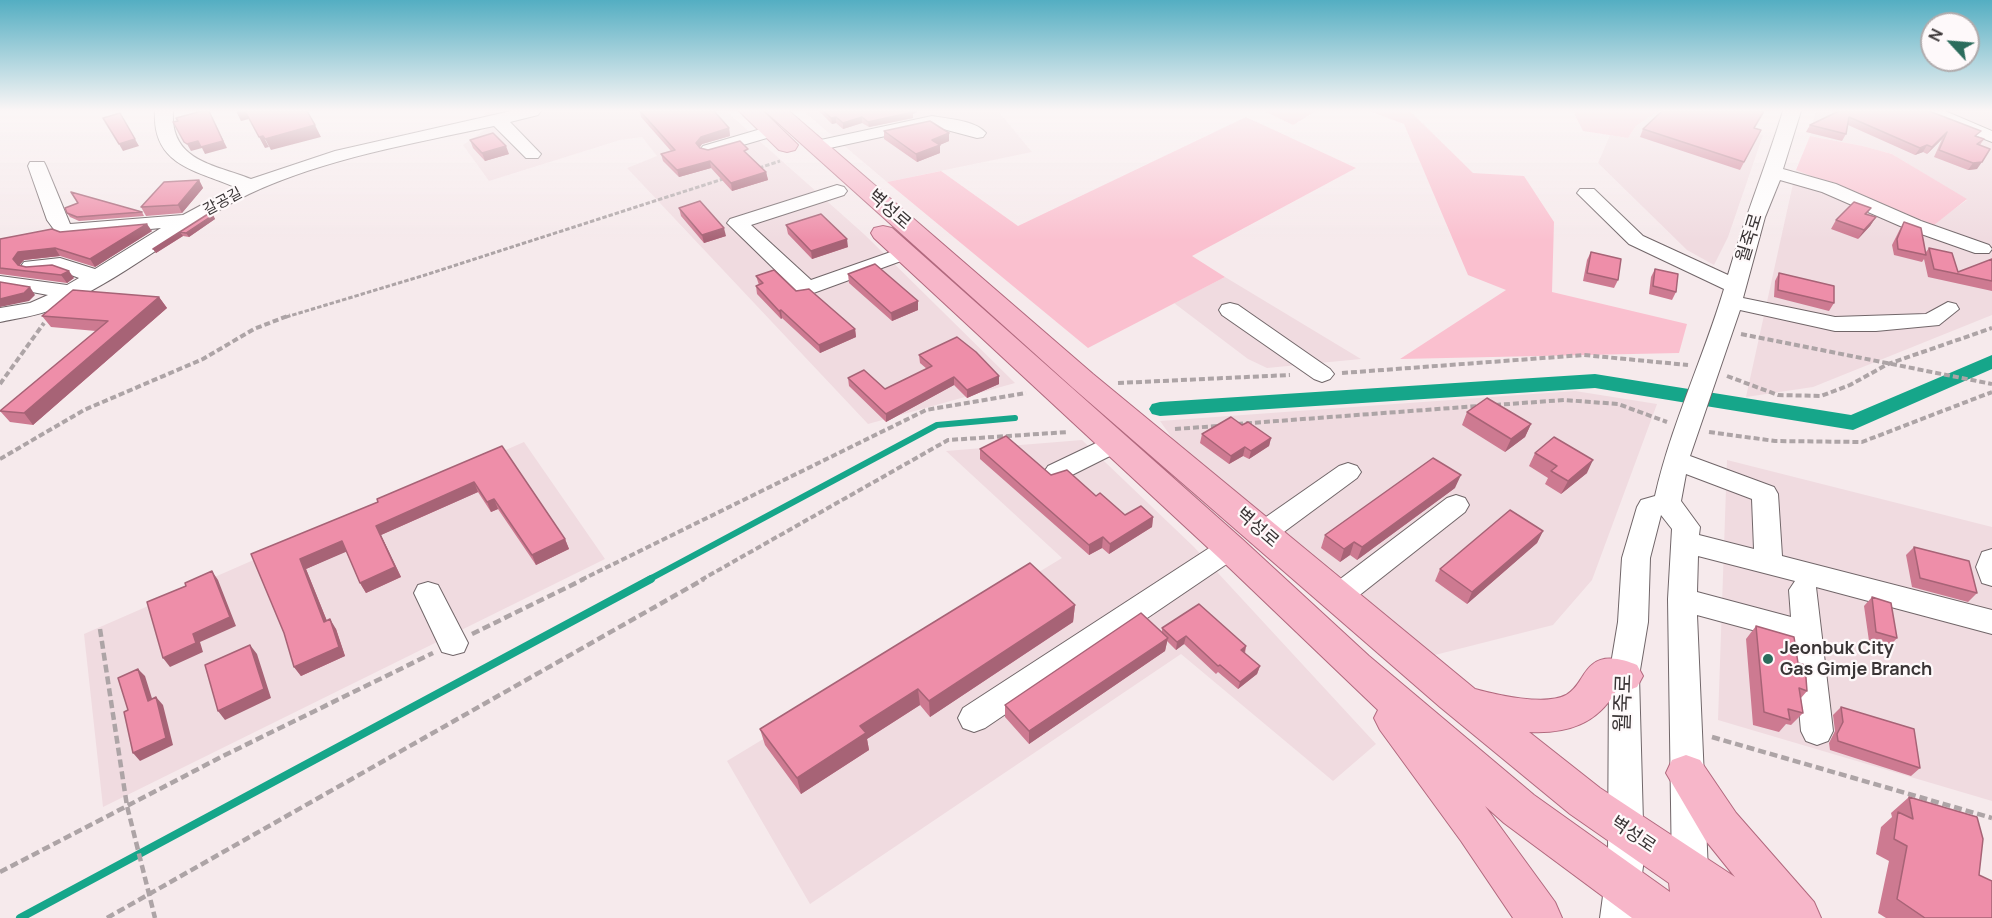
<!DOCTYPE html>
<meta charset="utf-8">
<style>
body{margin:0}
#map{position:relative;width:1992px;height:918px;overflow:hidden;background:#f6eaec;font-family:Manrope,sans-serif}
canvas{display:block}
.north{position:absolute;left:1920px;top:12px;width:60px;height:60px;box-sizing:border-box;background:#fef9fa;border:2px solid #b0abac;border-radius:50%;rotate:296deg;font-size:16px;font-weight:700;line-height:24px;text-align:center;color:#3a3536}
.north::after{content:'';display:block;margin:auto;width:21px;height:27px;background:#2b6c5c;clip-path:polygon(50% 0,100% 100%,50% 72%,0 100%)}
</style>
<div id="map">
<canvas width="1992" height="918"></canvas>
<div class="north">N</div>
</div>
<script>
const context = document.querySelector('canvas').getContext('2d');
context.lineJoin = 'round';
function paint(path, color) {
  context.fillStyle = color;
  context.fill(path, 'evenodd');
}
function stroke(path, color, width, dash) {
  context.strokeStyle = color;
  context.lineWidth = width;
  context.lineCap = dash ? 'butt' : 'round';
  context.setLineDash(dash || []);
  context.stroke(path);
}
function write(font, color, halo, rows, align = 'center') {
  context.font = font + ' Manrope,"Noto Sans KR",sans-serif';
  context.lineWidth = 4.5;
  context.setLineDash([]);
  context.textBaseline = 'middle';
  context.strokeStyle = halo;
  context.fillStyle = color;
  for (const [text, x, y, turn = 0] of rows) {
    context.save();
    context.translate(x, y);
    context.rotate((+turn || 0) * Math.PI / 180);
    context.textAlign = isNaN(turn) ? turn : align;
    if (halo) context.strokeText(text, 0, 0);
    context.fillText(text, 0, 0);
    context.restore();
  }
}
paint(new Path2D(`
 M484,111H726L865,235L1015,383L868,424L627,168L657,156L642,137L620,140L489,181L463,145L486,129Z
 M803,111H998L1032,152L887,182Z
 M1658,111L1763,135L1728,237L1714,265L1687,250L1598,163L1610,135L1628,138L1636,126Z
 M1816,111H1992V315L1813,387L1746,397L1796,170L1933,224L1967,200L1892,154L1863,146L1810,136Z
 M1225,277L1361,359L1267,368L1248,359L1174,303Z
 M1575,391L1657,404L1592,580L1553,625L1427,657L1360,592L1175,442L1160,421Z
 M1082,440L1194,547L1376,744L1333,781L1181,654L810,904L727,761L1062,558L946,451Z
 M524,442L605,559L103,807L84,634Z
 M1727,460L1992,527V801L1718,720Z`), '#f0dbe0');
paint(new Path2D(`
 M1264,111H1316L1293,125Z
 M1369,111H1410L1473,173L1524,176L1554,222L1552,292L1687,324L1679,353L1400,359L1506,290L1468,275L1404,124Z
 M1573,111H1658L1636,126L1628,138L1583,131Z
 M1246,117L1356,168L1192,256L1225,277L1088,348L887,182L941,171L1018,226Z
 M1810,136L1863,146L1892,154L1967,199L1934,225L1796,170Z`), '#fac0cf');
stroke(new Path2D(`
 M648,580L937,425L1015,418`), '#16a68a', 6);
stroke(new Path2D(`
 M20,918L651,579`), '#16a68a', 8);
paint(new Path2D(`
 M1992,355V369L1853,430L1595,388L1160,416L1152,414L1149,409L1152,404L1160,402L1595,374L1851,415Z`), '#16a68a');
const minor = new Path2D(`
 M155,111H173C170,161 213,164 251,179L335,151L511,111H541L538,115L510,122L541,154L538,158H526L494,126C411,144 326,158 249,194C181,227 123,281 53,309C36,316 18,318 0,322V308L30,303L48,295L0,286V276L67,285L79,278L58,270L31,272L24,270L21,266L24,262L60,258L95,269L161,228L65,237L58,235L47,220L28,166L30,162H44L46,166L70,224L183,215L235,187C195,170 152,165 155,111Z
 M1783,111H1801L1783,169L1836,184L1921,221L1989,245L1992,249L1989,253H1975L1907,229L1822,192L1780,180L1765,217L1743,298L1835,317L1926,314L1948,302L1956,304L1959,309L1939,325L1876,331H1835L1740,310L1690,456L1774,487L1778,494L1782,556L1992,610V634L1816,587L1833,731L1828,741L1817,745L1806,741L1801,731L1793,641L1697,615L1708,872L1703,884L1690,889L1677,884L1672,872L1668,599L1672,529L1661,515L1650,558L1648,622L1639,676L1644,859L1636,918H1600L1608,859L1609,676L1618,622L1622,558L1637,507L1641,500L1655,496C1671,425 1703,359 1724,289L1629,244L1577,193L1580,189H1594L1643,236L1728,275C1744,219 1766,166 1783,111ZM1686,474L1752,499L1754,549L1699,535L1700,527L1681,501ZM1698,556L1795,581L1789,590L1791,617L1697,592Z
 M1921,111H1945L1992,131V142L1924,115Z
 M932,116C948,119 975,120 986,133L983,137L977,138L932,126L816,151L810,150L807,146L810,142L816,141Z
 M771,126L777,127L780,131L777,135L709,155L703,154L700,150L703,146Z
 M837,185L844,187L847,191L844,195L751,225L811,280L905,247L912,249L915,253L912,257L808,295L800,294L727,223L730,219Z
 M1230,303L1238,305L1330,369L1334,374L1330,379L1322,382L1314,379L1222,315L1219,310L1222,305Z
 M1115,434L1124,437L1128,443L1124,449L1066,478L1057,481L1048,478L1044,472L1048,466Z
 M1348,463L1357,466L1361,472L1357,478L1273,540L1263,543L1253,540L1249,533L1253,526L1339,466Z
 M1456,495L1465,498L1469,505L1465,512L1347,605L1337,608L1327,605L1323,597L1327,589L1447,498Z
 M1230,538L1240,541L1244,548L1240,555L985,728L974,732L963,728L958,718L963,708L1220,541Z
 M1992,549V586L1982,583L1976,567L1982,552Z
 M428,582L438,585L468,643L464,652L453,655L442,652L414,593L418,585Z`);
const major = new Path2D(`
 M739,111H763L798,145L795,150L787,152L779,150Z
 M765,111H789L1093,374L1475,689C1497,695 1545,706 1566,695C1580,687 1582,672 1593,664C1605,654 1625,660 1637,665L1643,676L1637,687L1624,692L1616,691C1597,724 1567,734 1529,732L1600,788L1735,877L1706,841L1666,773L1672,760L1686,755L1700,760L1736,813L1814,902L1821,918H1632L1504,823L1485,806L1555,902L1562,918H1513L1461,841L1380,730L1374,718L1378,710L1218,557L874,238L871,233L874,228L883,226L892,228L1242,539L1369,656L1534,795L1670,892L1669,883L1570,814L1440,707L1073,388Z`);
stroke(minor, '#716669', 2);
stroke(major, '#b1697e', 2);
stroke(new Path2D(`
 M759,168L780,161
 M286,317L422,276L726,178`), '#ada4a6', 3, [4.5, 2]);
stroke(new Path2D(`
 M1741,334L1992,384
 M1342,373L1584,355L1688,365
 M1727,376L1778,395L1821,396L1850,385L1888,364L1992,328
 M1118,383L1290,375
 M0,384L44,323
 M1495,405L1564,400L1618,404L1667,422
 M1237,424L1478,406
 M1175,429L1218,426
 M1709,432L1775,441L1862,442L1992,392
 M0,459L84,410L203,359L254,329L290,315
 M581,580L926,410L1026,393
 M701,580L948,440L1068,432`), '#ada4a6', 4, [6, 3]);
stroke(new Path2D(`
 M100,629L127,806L155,918
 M472,634L584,579
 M1712,737L1992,818
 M0,872L225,755L433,653
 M107,918L704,579`), '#ada4a6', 4.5, [8, 4]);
paint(minor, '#fff');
paint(major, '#f7b6c9');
paint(new Path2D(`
 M640,111H714L729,128L730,136L702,144L699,148L749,156L766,172L768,180L732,191L711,168L679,177L663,161L661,154L671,151L641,117Z
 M819,111H917V112L913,114V118L869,127L862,123L843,129L836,123L832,124Z
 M1831,111H1929L1978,137L1984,139L1980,145L1977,169L1968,170L1934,157L1942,139L1927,154L1923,152L1915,155L1848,125L1846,134L1842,141L1806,132L1810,125L1836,113Z
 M1754,128L1761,130L1740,170L1640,137L1643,129Z
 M884,131L949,141L939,145L940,153L917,162L884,139Z
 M470,140L509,154L485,161L473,148Z
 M199,180L203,188L182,213L146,216L141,207Z
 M679,208L726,236L704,243L681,216Z
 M1871,208L1867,214L1876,217L1870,226L1858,239L1831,229L1836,220Z
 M142,212L144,216L79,221L70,217L67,213Z
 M208,214L213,215L215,219L189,237L183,236L156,253L153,249Z
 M1904,222L1926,252L1929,248L1958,272L1992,259V291L1928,277L1924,259L1922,262L1894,255L1892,245L1900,229Z
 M786,225L848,247L812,259L788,234Z
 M152,231L95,267L60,256L24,260L19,265L74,278L67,283L0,274V239L60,232Z
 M1591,252L1618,280L1614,288L1583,281L1587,260Z
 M1655,269L1676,292L1672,300L1649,294L1651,277Z
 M1779,273L1834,303L1829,311L1774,297L1775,281Z
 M848,274L918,301V310L892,321L849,283Z
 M756,276L796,291L855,329L856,337L820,353L782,318L781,319L757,294L756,286L759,285Z
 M159,297L167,308L33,425L10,422L0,411L96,331L51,327L42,316Z
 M919,355L999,384L967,398L954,385L886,422L849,386L848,378L885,389L927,369L920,363Z
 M1467,412L1531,424L1525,437L1505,452L1462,425Z
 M1242,425L1271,438L1269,446L1249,459L1243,456L1229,464L1200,443L1202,434Z
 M502,446L565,539L569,549L536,565L498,509L491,512L478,492L381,535L401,577L366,593L360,583L346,551L306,569L327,621L336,629L345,656L301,676L294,667L284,633L251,554L378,502Z
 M980,449L1051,475L1096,496L1125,515L1153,517L1152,527L1109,554L1102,548L1089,555L980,459Z
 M1535,453L1587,473L1561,494L1545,484L1548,478L1529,466Z
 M1455,488L1357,560L1350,555L1340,562L1321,548L1325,535Z
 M1543,531L1537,543L1467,604L1435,581L1440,569Z
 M1914,547L1977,593L1968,602L1912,587L1906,555Z
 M1872,597L1897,638L1889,647L1869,641L1864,606Z
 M1075,605L1073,622L930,717L920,705L867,739L869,750L801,794L765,745L760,729Z
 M1756,626L1798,663L1807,691L1801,698L1803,713L1791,725L1786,724L1779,732L1753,725L1746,639Z
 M1162,628L1246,646L1245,654L1260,666L1257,674L1238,689L1218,672L1216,674L1184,644L1176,650L1167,641L1165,651L1029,744L1005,717V705L1162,633Z
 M1841,707L1920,768L1911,776L1830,750L1829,743L1835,731L1833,715Z
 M1909,797L1979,875L1992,918H1886L1878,913L1889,861L1876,854L1881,827L1892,817L1891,813Z`), '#cd7a91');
paint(new Path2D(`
 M209,111L227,148L205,154L202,148L191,151L187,144L198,141Z
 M236,111H245L249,119L241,121Z
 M909,111H917V112L913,114V118L869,127L868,122Z
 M120,113L139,146L123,151L119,144Z
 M836,117V123L832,124L831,118Z
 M862,117V123L843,129V123Z
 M315,125L321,137L271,150L265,139Z
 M729,128L730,136L702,144L698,150L696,143L701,137Z
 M1947,132L1942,139L1927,154L1932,147Z
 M949,133V141L933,148L932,140Z
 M263,136L269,147L265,148L259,137Z
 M940,145V153L917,162L916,154Z
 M1927,145L1923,152L1915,155L1920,148Z
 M506,146L509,154L485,161L482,153Z
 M710,161L711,168L679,177L677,170Z
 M1982,162L1977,169L1968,170L1973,163Z
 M766,172L768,180L732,191L731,183Z
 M199,180L203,188L182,213L178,205Z
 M213,215L215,219L189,237L186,233Z
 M1876,217L1870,226L1858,239L1864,230Z
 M147,224L152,231L95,267L90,259Z
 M724,228L726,236L704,243L702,235Z
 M180,232L183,236L156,253L153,249Z
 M847,239L848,247L812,259L811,251Z
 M55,248L60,256L24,260L19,266L13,259L18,252Z
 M69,271L74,278L67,283L61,275Z
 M30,287L35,295L29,301L0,307V299Z
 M159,297L167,308L33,425L24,413Z
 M918,301V310L892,321L891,313Z
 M781,310L782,318L781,319L779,311Z
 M855,329L856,337L820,353L819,345Z
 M999,376V384L967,398V390Z
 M954,377V385L886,422V414Z
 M1531,424L1525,437L1505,452L1511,439Z
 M1271,438L1269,446L1249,459L1251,451Z
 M1245,447L1243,456L1229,464L1231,456Z
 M1593,460L1587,473L1561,494L1568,481Z
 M1461,475L1455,488L1357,560L1362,547Z
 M474,482L478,492L381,535L401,577L366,593L360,583L376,526Z
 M494,499L498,509L491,512L487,502Z
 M1153,517L1152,527L1109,554L1110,544Z
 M1543,531L1537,543L1467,604L1472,592Z
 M1103,537L1102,548L1089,555V545Z
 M565,539L569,549L536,565L532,555Z
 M342,541L348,551L306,569L331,631L324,622L300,559Z
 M1354,542L1350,555L1340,562L1344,549Z
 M212,571L218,580L236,626L200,642L203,652L170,667L163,658L193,634Z
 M1075,605L1073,622L930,717L929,701Z
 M330,619L336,629L345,656L301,676L294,667Z
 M1186,636L1184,644L1176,650L1177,642Z
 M1168,638L1165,651L1029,744V731Z
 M250,645L257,654L271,698L225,720L218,711Z
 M1246,646L1244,654L1241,650Z
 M1260,666L1257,674L1238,689L1240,682Z
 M138,669L145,676L155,708L148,701Z
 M918,689L920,705L867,739L869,750L801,794L797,778L860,726Z
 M156,697L163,705L173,745L140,761L133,753Z`), '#a76376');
const building = new Path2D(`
 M202,111H209L223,141L201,147L198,141L187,144L184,142L173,122L178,121L176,118Z
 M245,111H307L315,125L265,139L263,136L259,137Z
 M640,111H714L729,128L701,137L696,143L700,148L708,150L740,141L748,149L744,151L766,172L731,183L710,161L677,170L661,154L675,150Z
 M824,111H911L913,112L868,122L862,117L843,123L836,117L831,118Z
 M1662,111H1764L1754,128L1761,130L1744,162L1643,129Z
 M1839,111H1929L1981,131L1975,136L1984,139L1977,144L1990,149L1982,162L1973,163L1939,150L1947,132L1932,147L1927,145L1920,148L1849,117L1846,134L1810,125Z
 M120,113L135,139L119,144L103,118Z
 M930,121L949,133L932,140L940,145L916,154L884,131Z
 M493,133L506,146L482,153L470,140Z
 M199,180L178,205L141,207L164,182Z
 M71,192L142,212L77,217L67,213L65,208L78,203Z
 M700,201L724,228L702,235L679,208Z
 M1854,202L1871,208L1865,214L1876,217L1864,230L1836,220Z
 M208,214L213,215L186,233L180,232L153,249Z
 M821,214L847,239L811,251L786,225Z
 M1904,222L1921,228L1926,255L1898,249L1897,239Z
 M147,224L90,259L55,248L18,252L13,259L18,265L26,267L52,265L69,271L61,275L0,268V239L52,229L60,232Z
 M1929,248L1952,253L1958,272L1992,259V281L1934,269Z
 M1591,252L1621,259L1618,280L1587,273Z
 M875,264L918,301L891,313L848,274Z
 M1655,269L1678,274L1676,292L1653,286Z
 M774,270L796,291L809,289L855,329L819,345L781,310L779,311L756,286L763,283L756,276Z
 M1779,273L1834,286V303L1778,290Z
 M0,282L30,287L24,293L0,299Z
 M73,290L159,297L24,413L0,411L108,321L42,316Z
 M957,337L976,352L999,376L967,390L954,377L886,414L848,378L864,370L885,389L932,366L919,355Z
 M1487,398L1531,424L1511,439L1467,412Z
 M1231,417L1242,425L1248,422L1271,438L1251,451L1245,447L1231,456L1202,434Z
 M1006,436L1051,475L1067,470L1096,496L1100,493L1125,515L1141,506L1153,517L1110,544L1103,537L1089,545L980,449Z
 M1554,437L1593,460L1568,481L1551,471L1557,466L1535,453Z
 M502,446L565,539L532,555L494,499L487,502L474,482L376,526L395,567L360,583L342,541L300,559L324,622L330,619L339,647L294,667L284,633L251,554L378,502L377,499Z
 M1433,458L1461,475L1362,547L1354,542L1344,549L1325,535Z
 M1510,510L1543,531L1472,592L1440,569Z
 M1914,547L1969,561L1977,593L1920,578Z
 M1030,563L1075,605L929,701L918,689L860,726L866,733L797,778L760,729Z
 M212,571L230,617L193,634L196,643L163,658L147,602L186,586L185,583Z
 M1872,597L1891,603L1897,638L1876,632Z
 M1199,604L1246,646L1241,650L1260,666L1240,682L1220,665L1218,666L1186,636L1177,642L1162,628Z
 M1141,613L1168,638L1029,731L1005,705Z
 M1756,626L1794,637L1798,663L1805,665L1807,691L1799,688L1803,713L1788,709L1790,720L1764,712Z
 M250,645L264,689L218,711L205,665Z
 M138,669L148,701L156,697L166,738L133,753L124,712L128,710L118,678Z
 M1841,707L1914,729L1920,768L1838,741L1837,734L1843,722Z
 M1909,797L1977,817L1983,839L1979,875L1992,881V918H1925L1897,899L1907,846L1894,839L1898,812L1913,819Z`);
paint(building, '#ee8ea9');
stroke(building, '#a76376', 1.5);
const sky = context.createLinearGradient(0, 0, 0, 240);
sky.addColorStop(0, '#54aec2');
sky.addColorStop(0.46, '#fbf6f6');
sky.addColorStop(1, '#fbf6f600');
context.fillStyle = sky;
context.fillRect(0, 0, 1992, 240);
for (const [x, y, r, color] of [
 [1768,659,6,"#2b6c5c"]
]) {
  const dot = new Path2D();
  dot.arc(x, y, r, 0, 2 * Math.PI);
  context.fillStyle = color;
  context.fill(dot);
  stroke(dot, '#fef9fa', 2);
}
write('15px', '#3a3536', '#fef9fa', [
 ["갈공길",223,202,-28]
]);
write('18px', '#3a3536', '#fef9fa', [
 ["벽성로",889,210,41],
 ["월죽로",1750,238,-73],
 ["벽성로",1257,528,41],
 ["벽성로",1633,835,34]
]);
write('bold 18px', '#3a3536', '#fef9fa', [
 ["Jeonbuk City",1780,649],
 ["Gas Gimje Branch",1780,670]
], 'left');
write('21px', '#3a3536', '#fef9fa', [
 ["월죽로",1624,703,-88]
]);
</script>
